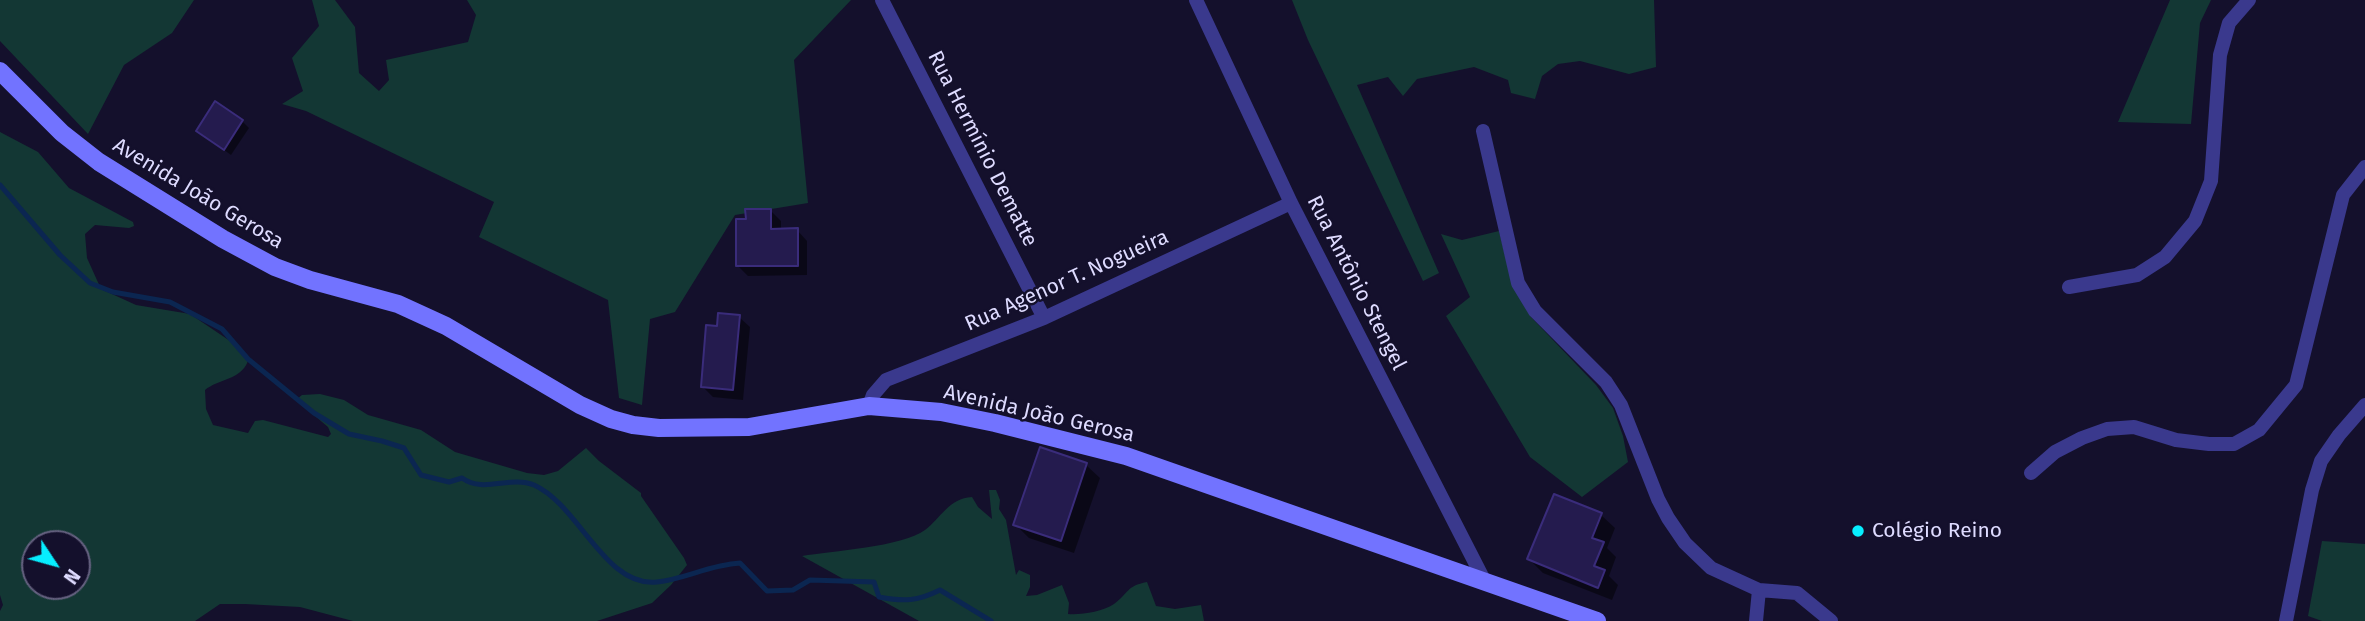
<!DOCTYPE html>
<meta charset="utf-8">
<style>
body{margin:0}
#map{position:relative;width:2365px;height:621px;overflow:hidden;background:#14102c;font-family:"Fira Sans",sans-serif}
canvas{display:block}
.north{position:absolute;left:21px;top:530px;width:70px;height:70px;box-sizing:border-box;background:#14102c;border:2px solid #656180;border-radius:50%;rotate:126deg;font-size:19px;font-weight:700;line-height:28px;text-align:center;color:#dedbff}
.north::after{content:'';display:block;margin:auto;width:24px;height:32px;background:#07eeff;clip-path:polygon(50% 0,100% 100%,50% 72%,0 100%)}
</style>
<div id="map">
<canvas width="2365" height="621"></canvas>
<div class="north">N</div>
</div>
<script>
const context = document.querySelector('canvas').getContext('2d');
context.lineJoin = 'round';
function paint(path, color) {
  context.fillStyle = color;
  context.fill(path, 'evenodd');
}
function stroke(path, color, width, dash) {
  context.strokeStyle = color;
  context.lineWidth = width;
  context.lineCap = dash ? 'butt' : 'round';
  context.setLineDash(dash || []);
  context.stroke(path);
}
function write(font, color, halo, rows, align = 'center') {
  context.font = font + ' "Fira Sans",sans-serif';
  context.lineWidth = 5;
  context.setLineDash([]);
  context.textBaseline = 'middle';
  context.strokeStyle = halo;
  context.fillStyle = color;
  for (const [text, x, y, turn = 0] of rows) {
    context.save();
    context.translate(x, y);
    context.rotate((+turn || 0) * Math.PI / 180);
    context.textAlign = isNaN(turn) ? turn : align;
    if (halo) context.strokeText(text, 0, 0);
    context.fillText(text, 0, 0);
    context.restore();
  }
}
paint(new Path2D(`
 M0,0H194L172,33L124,65L88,134L0,41Z
 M312,0H335L355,27L359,73L379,91L389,80L386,60L468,42L476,15L467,0H851L794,60L808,203L735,215L675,312L650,319L642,405L619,398L608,300L479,237L494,202L306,111L282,104L303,91L292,58L319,26Z
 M1292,0H1654L1656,67L1629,74L1580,61L1558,64L1542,76L1535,99L1511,93L1508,80L1474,67L1417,79L1403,96L1388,77L1357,85L1439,273L1423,281L1308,40Z
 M2170,0H2211L2200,23L2191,124L2118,122Z
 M0,132L38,152L69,188L133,222L134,226L129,228L95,225L85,234L87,258L101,289L136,305L190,314L236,345L248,361C241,380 218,379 205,390L206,409L213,425L248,433L255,421L263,420L328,437L331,434L328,427L296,400L302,395L320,394L344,400L368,415L421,430L455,452L527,473L544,475L558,471L586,448L599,461L641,493V496L684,558L687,565L671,585L652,603L597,621H353L300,607L245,604H220L195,621H0V611L3,605L0,595ZM35,544H77V586H35Z
 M1499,231L1512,283L1531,317L1596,385L1613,408L1623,436L1628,462L1582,497L1530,457L1446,316L1470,297L1441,234L1462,240Z
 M989,490H996L1000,500L999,509L1006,520L1016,575L1019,570L1030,575V587L1026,596L1037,595L1062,585L1069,603L1068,614C1081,615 1102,612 1114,604C1129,593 1126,586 1147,582L1156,606L1175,609L1201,605L1204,621H919L802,556C831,551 902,547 925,530C941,518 949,498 972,497L978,507L992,519Z
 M2322,541L2365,544V621H2322L2308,616Z`), '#133734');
paint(new Path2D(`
 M242,121L249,128L231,155L198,131Z
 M771,211L781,221V230H797L807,241V275L748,276L737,265L747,221Z
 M739,317L750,327L743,400L713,397L703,387L718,328Z
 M1086,465L1100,478L1074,553L1029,538L1015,524Z
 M1601,515L1615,528L1607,548L1616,557L1609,576L1618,585L1612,600L1543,573L1529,559Z`), '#0007');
stroke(new Path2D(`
 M0,185L60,255L90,283L113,292L170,302L222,329L248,359L314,413L349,434L382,441L404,448L421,475L449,482L462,478C484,494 510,475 534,485C579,505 605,588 657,582C685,579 709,565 740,563L767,591L793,590L810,580L874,582L879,597C904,602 918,601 940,590L991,621`), '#0b2651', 5);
const building = new Path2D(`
 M215,101L243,120L224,150L196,131Z
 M745,209H771V229L798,228V266H736V219H746Z
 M718,313L740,315L733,390L701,387L706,325L717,326Z
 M1040,447L1087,463L1061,541L1013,525Z
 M1554,494L1602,513L1592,538L1604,542L1594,566L1605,570L1598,588L1527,559Z`);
paint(building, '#241b4e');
stroke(building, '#3a2c7b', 2);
stroke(new Path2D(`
 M882,0L1044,318
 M1196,0L1291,203L1485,582
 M1483,131L1518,283L1535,311L1606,382L1621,405L1658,499L1668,518L1685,543L1711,568L1759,590L1797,593L1831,621
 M2069,287L2137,275L2165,257L2195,221L2211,181L2220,55L2229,23L2249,0
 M869,406L873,395L886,380L1044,318L1291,203
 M2031,473L2055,452L2082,438L2107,429L2134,427L2176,440L2209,444H2234L2259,430L2296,385L2343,195L2365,167
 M1756,621L1759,590
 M2286,621L2312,490L2321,461L2339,435L2365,405`), '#3a398d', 14);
stroke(new Path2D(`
 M0,71L62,133L99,162L223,239L275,267L310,280L398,304L446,326L580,405L611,419L633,425L659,428L749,427L869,406L941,412L995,423L1126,456L1597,621`), '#7273ff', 18);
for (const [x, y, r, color] of [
 [1858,531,7,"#07eeff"]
]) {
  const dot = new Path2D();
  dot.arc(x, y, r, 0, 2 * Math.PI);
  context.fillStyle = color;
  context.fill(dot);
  stroke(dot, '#14102c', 2.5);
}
write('21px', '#dedbff', '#14102c', [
 ["Rua Hermínio Dematte",982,149,63],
 ["Avenida João Gerosa",198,194,31],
 ["Rua Agenor T. Nogueira",1067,281,-24],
 ["Rua Antônio Stengel",1356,283,63],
 ["Avenida João Gerosa",1039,414,13]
]);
write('21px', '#dedbff', '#14102c', [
 ["Colégio Reino",1872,531]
], 'left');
</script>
